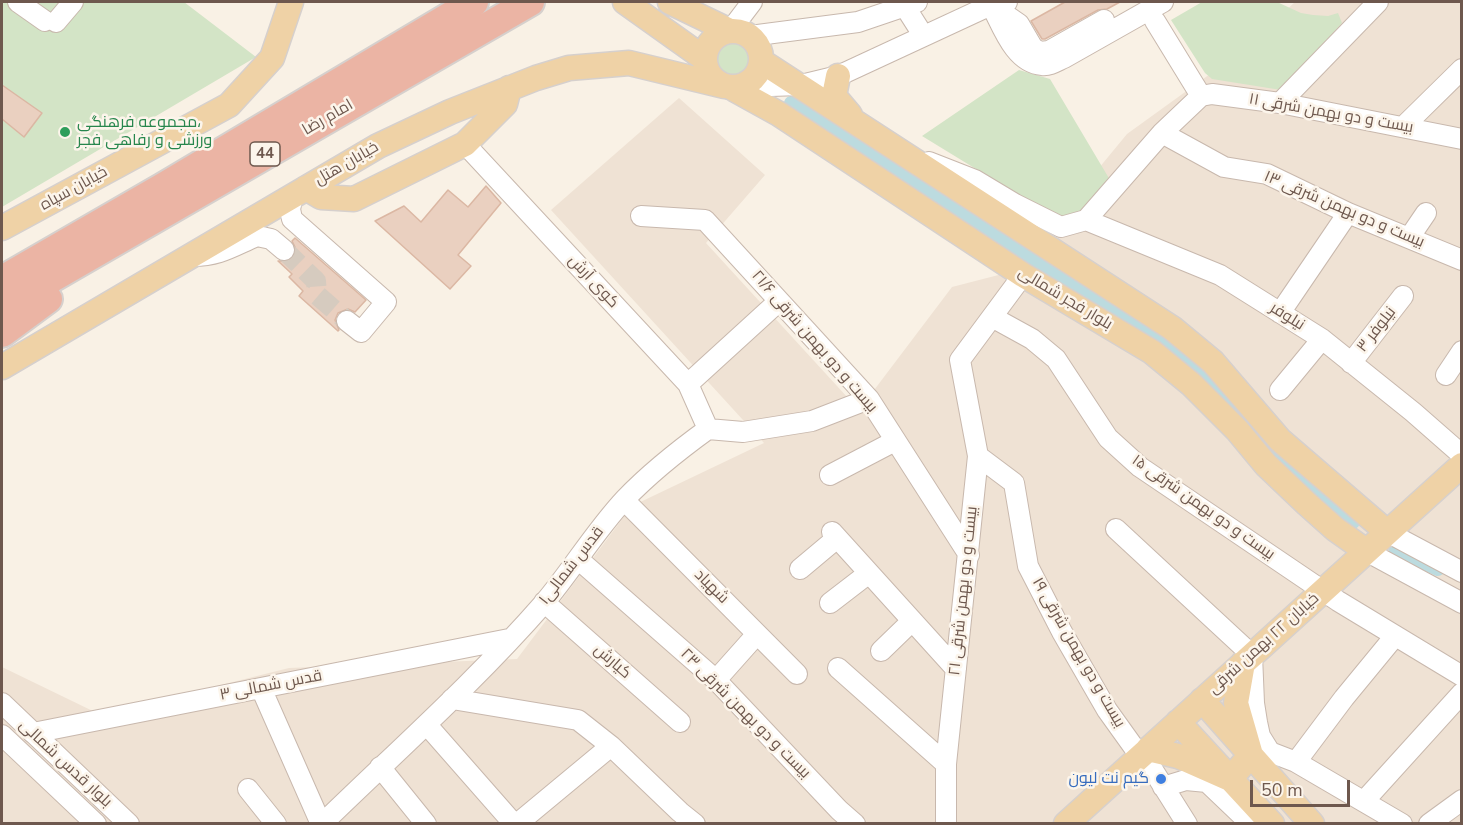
<!DOCTYPE html>
<meta charset="utf-8">
<style>
body{margin:0}
#map{position:relative;width:1463px;height:825px;overflow:hidden;background:#f9f1e5;font-family:"Nunito Sans",sans-serif}
canvas{display:block}
.frame{position:absolute;inset:0;border:3px solid #6e584e;pointer-events:none}
.scale{position:absolute;left:1250px;top:780px;width:100px;height:27px;box-sizing:border-box;border:3px solid #6e584e;border-top:0;padding-left:8px;font-size:18px;line-height:21px;white-space:nowrap;color:#6e584e;-webkit-text-stroke:4px #fcf5eb;paint-order:stroke}
</style>
<div id="map">
<canvas width="1463" height="825"></canvas>
<div class="frame"></div>
<div class="scale">50 m</div>
</div>
<script>
const context = document.querySelector('canvas').getContext('2d');
context.lineJoin = 'round';
function paint(path, color) {
  context.fillStyle = color;
  context.fill(path, 'evenodd');
}
function stroke(path, color, width, dash) {
  context.strokeStyle = color;
  context.lineWidth = width;
  context.lineCap = dash ? 'butt' : 'round';
  context.setLineDash(dash || []);
  context.stroke(path);
}
function write(font, color, halo, rows, align = 'center') {
  context.font = font + ' "Nunito Sans",Cairo,sans-serif';
  context.lineWidth = 5;
  context.setLineDash([]);
  context.textBaseline = 'middle';
  context.strokeStyle = halo;
  context.fillStyle = color;
  for (const [text, x, y, turn = 0] of rows) {
    context.save();
    context.translate(x, y);
    context.rotate((+turn || 0) * Math.PI / 180);
    context.textAlign = isNaN(turn) ? turn : align;
    if (halo) context.strokeText(text, 0, 0);
    context.fillText(text, 0, 0);
    context.restore();
  }
}
paint(new Path2D(`
 M1295,2H1461V823H2V667L101,715L289,668L517,659L632,506L764,443L551,210L679,98L765,175L706,243L859,410L952,287L1014,271L1127,134L1246,48Z`), '#efe2d4');
paint(new Path2D(`
 M2,2H184L256,57L2,207Z
 M1202,2H1277L1301,13L1313,15L1328,16L1338,13L1342,23L1281,90L1212,79L1205,73L1171,20Z
 M713 59a20 20 0 1 1 40 0a20 20 0 1 1-40 0Z
 M1019,70L1050,79L1110,180L1077,217L1061,221L922,136Z`), '#d3e4c6');
stroke(new Path2D(`
 M791,103L1127,322L1163,341L1201,372L1274,452L1353,522
 M1396,550L1438,569`), '#bcdbdf', 14);
const building = new Path2D(`
 M1065,2H1120L1107,9L1098,10L1045,39H1042L1031,21Z
 M2,85L42,113L24,137L2,119Z
 M486,186L501,203L458,255L471,266L450,289L375,221L404,206L421,222L448,190L468,207Z
 M295,238L366,300L355,312L348,309L338,313L335,320L339,330L338,331L299,296L303,291L289,277L292,274L278,261H287L293,257L295,247L292,241Z`);
paint(building, '#ead0c0');
stroke(building, '#dbb7a3', 1.5);
stroke(new Path2D(`
 M284,250L316,281L317,295L347,321`), '#d6cbbf', 20, [20, 10]);
const minor = new Path2D(`
 M18,2L45,21
 M902,2L923,35
 M991,5C1002,25 1014,63 1042,65C1050,66 1057,61 1064,58L1163,2
 M993,6L1019,24L1033,48L1040,52L1049,51L1104,20
 M1155,21L1201,96
 M56,22L73,2
 M730,31L752,2
 M750,36L858,22L917,2
 M740,87L801,85L838,76L991,5L1007,2
 M1201,96L1212,94L1280,103L1462,139
 M1280,103L1378,2
 M1403,127L1462,69
 M1162,133L1224,167L1267,174L1348,213L1462,260
 M465,144L688,384L708,429
 M929,162L975,180L1015,204L1061,227L1086,220
 M293,196L290,209L292,219L386,302L361,332L347,321
 M641,216L705,220L869,399L969,555
 M1086,220L1220,275L1322,339L1413,412L1462,455
 M1086,220L1162,133L1201,96
 M1409,238L1426,213
 M193,256C220,256 233,246 257,236L271,239L284,250
 M1280,313L1348,213
 M992,317L1032,339L1056,359L1108,438L1140,467L1338,601L1462,676
 M1351,363L1403,296
 M1446,375L1462,351
 M688,384L779,301
 M1280,390L1322,339
 M978,456L1014,483L1028,566L1062,632L1107,710L1140,756L1153,770L1187,824
 M830,475L895,441
 M624,500L797,674
 M1116,529L1252,655L1254,703L1257,722L1260,736L1270,752L1296,762L1402,824
 M832,532L956,669
 M1387,532L1462,572
 M1366,551L1462,603
 M578,559L716,680L839,810L855,824
 M800,569L837,538
 M544,602L680,722
 M830,603L869,573
 M881,651L912,621
 M838,668L946,764
 M716,680L757,634
 M261,688L321,824
 M452,699L578,720L611,746L680,812L695,824
 M2,703L129,824
 M427,725L514,824
 M33,733L509,639
 M2,735L96,824
 M1296,762L1344,698L1395,636
 M380,767L426,824
 M1163,787L1186,780L1207,782L1251,824
 M248,789L276,824
 M1365,800L1462,693
 M322,824C397,751 475,682 544,603C572,570 595,531 625,499C650,473 679,450 708,429L743,432L812,421L869,399
 M517,824L611,746
 M946,824V764L978,456L960,360L1023,275
 M1429,824L1462,800`);
const major = new Path2D(`
 M625,2L705,59
 M670,2L730,31
 M705 59a28 28 0 1 1 56 0a28 28 0 1 1-56 0Z
 M761,61L1172,328L1213,362L1280,440L1387,532
 M838,76L834,96L850,115
 M732,88L779,114L1023,275L1152,352L1191,384L1237,430L1266,465L1307,504L1335,529L1366,551
 M306,188L321,197L354,199L465,144L505,104L509,88
 M2,228L229,105L272,58L291,2
 M2,367L378,146L450,112L536,78L569,68L629,63L724,86
 M1202,700L1312,824
 M1178,722L1272,824
 M1148,749L1178,756L1230,779L1251,755L1236,703L1243,663
 M1066,824L1462,465`);
const highway = new Path2D(`
 M2,280L163,187L474,2
 M2,307L530,2
 M2,333L48,299`);
stroke(minor, '#c8b8ad', 22);
stroke(major, '#d6d0cd', 27);
stroke(highway, '#d6d0cd', 32);
stroke(minor, '#fff', 20);
stroke(major, '#efd2a6', 24);
stroke(highway, '#ebb4a4', 28);
for (const [x, y, r, color] of [
 [65,132,6,"#2e9e5b"],
 [1161,779,6,"#3f7fe0"]
]) {
  const dot = new Path2D();
  dot.arc(x, y, r, 0, 2 * Math.PI);
  context.fillStyle = color;
  context.fill(dot);
  stroke(dot, '#fcf5eb', 2);
}
for (const [x, y, w] of [
 [265,154,30]
]) {
  const box = new Path2D();
  box.roundRect(x - w / 2, y - 12, w, 24, 4.5);
  context.fillStyle = '#fcf5eb';
  context.fill(box);
  stroke(box, '#6e584e', 1.5);
}
write('bold 15px', '#6e584e', null, [
 ["44",265,154]
]);
write('16px', '#6e584e', '#fcf5eb', [
 ["بیست و دو بهمن شرقی ۱۱",1331,114,10],
 ["امام رضا",328,118,-30],
 ["خیابان هتل",347,164,-30],
 ["خیابان سپاه",74,189,-29],
 ["بیست و دو بهمن شرقی ۱۳",1344,210,23],
 ["کوی آرش",593,282,47],
 ["بلوار فجر شمالی",1065,299,31],
 ["نیلوفر",1287,317,32],
 ["نیلوفر ۳",1377,330,-52],
 ["بیست و دو بهمن شرقی ۲۱/۶",814,342,49],
 ["بیست و دو بهمن شرقی ۱۵",1203,508,35],
 ["قدس شمالی۱",572,566,-52],
 ["شهیاد",711,587,45],
 ["بیست و دو بهمن شرقی ۲۱",964,591,-84],
 ["خیابان ۲۲ بهمن شرقی",1264,644,-42],
 ["بیست و دو بهمن شرقی ۱۹",1078,653,60],
 ["کیارش",612,662,41],
 ["قدس شمالی ۳",271,686,-11],
 ["بیست و دو بهمن شرقی ۲۳",745,714,45],
 ["بلوار قدس شمالی",65,764,43]
]);
write('16px', '#27864d', '#fcf5eb', [
 ["مجموعه فرهنگی،",77,123],
 ["ورزشی و رفاهی فجر",77,141]
], 'left');
write('16px', '#366cbe', '#fcf5eb', [
 ["گیم نت لیون",1149,779]
], 'right');
</script>
